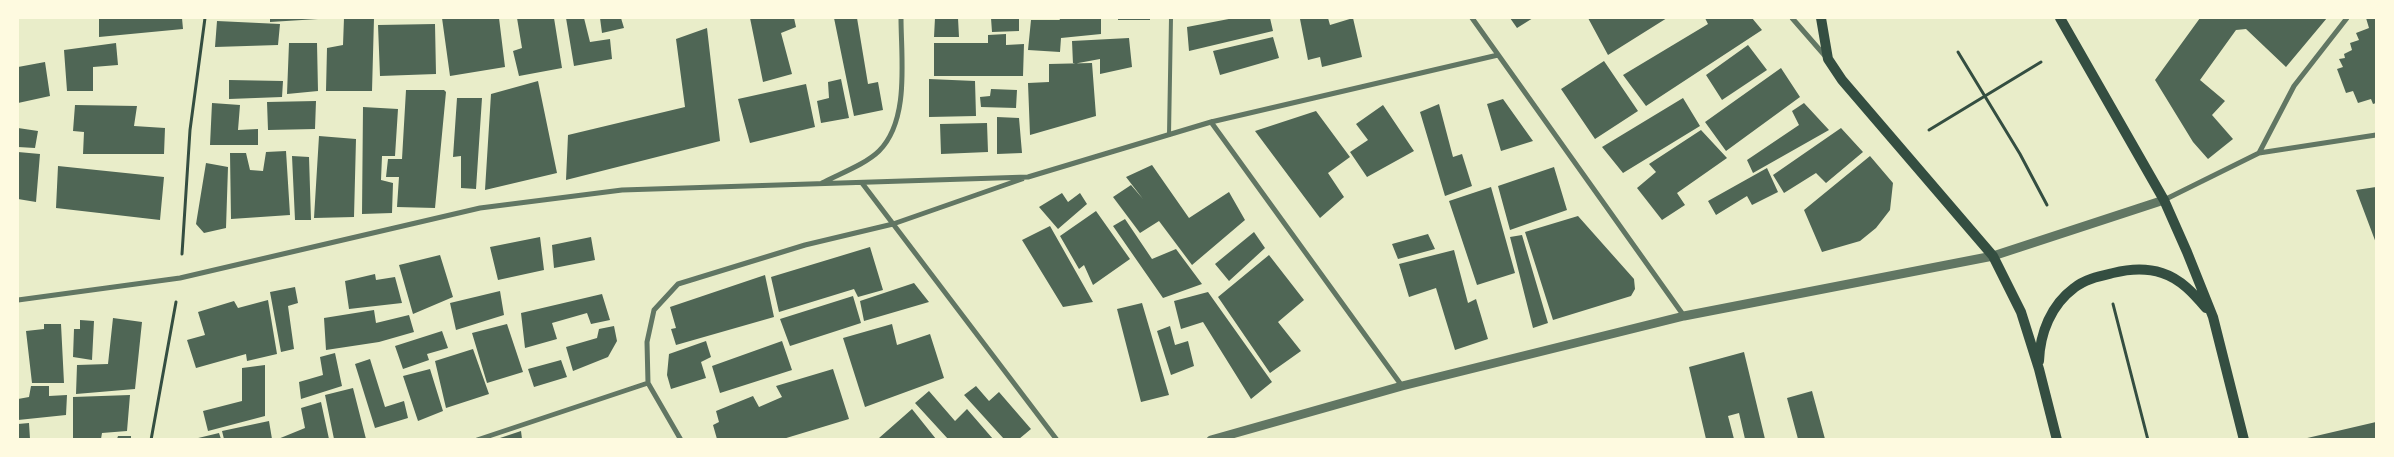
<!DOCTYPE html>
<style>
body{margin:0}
#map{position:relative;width:2394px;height:457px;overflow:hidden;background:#e9edc9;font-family:Montserrat,sans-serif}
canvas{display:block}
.frame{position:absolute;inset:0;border:19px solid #fefae0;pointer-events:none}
</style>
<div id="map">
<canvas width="2394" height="457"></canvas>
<div class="frame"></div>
</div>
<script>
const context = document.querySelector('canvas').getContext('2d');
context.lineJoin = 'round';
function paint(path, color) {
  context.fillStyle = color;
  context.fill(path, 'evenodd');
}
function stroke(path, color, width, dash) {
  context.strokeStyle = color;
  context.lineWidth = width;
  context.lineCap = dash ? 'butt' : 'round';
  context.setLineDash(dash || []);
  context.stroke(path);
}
paint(new Path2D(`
 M99,18H182L183,29L99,37Z
 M270,18H318V19L270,22Z
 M344,18H374L372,91H326L327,48L343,45Z
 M442,18H499L505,67L450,76Z
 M517,18H554L562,68L519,76L513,51L522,48Z
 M566,18H584L590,42L610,39L612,59L574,66Z
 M600,18H621L624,28L602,33Z
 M750,18H794L796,27L781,33L792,74L763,82Z
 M834,18H857L868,84L878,82L883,110L854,116Z
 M935,18H958L959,37H934Z
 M991,18H1019V31L992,32Z
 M1059,18H1101V34L1061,38L1060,52L1028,50L1031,20H1060Z
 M1118,18H1150V20H1118Z
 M1234,18H1270L1273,31L1189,51L1187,27Z
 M1305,18H1328L1330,25L1353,18L1362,57L1322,67L1320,57L1308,60L1300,19Z
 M1510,18H1533L1517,28Z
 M1588,18H1667L1608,55Z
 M1705,18H1752L1762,30L1646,106L1623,75L1708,24Z
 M2200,18H2327L2286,67L2246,29L2236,30L2200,80L2225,101L2212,115L2233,139L2208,159L2193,142L2155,80Z
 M2366,18H2376V103L2373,104L2371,99L2358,103L2353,91L2346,93L2337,69L2343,67L2339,59L2345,58L2344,54L2352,50L2350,43L2359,40L2356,33L2369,28Z
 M217,21L280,24L278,45L215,47Z
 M435,24L436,74L380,76L378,25Z
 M707,28L720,141L566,180L568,135L685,107L676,39Z
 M1006,34V45L1024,44L1023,76H934V43H988V35Z
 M1273,37L1279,58L1220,75L1213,51Z
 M1129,38L1132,67L1100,74V59L1073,64L1072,41Z
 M116,43L118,65L93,67V91H67L64,50Z
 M289,43H317L318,91L287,94Z
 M1748,45L1767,70L1722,100L1706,75Z
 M1604,61L1638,111L1595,139L1561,89Z
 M45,62L50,96L18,103V67Z
 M1092,63L1096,116L1030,135L1028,83L1049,82V64Z
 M1781,68L1800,97L1726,151L1705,122Z
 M841,79L849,118L821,123L817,101L829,98L828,82Z
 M929,79L975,81L976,116L929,117Z
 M229,80L283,81L282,97L229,99Z
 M538,81L557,173L485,190L491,94Z
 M806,84L815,127L750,143L738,99Z
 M991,89L1017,90L1016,108L981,107L980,97L990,96Z
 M406,90H444L446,92L435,208L397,207L399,177H386L388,159H402Z
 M457,98H482L476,189L461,188V156L453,157Z
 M1683,98L1700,126L1623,173L1602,147Z
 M1503,99L1533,141L1501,151L1487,104Z
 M316,101L315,129L268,130L267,102Z
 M212,103L240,105L238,130L258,129V145H210Z
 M1804,103L1829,130L1753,173L1747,160L1799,125L1792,111Z
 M1439,104L1453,157L1462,154L1472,186L1445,196L1420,112Z
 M75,105L137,106L134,126L165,128L164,154H83L84,132L73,131Z
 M1383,105L1414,151L1367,177L1350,152L1368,140L1356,124Z
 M363,107L398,109L395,156H382L381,180L393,183L392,213L362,214Z
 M1316,111L1350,157L1328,173L1344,197L1320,218L1255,131Z
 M997,117L1019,118L1022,153L997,154Z
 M987,123L988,152L941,154L940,124Z
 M18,128L38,131L35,148L18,147Z
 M1841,128L1863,152L1826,183L1816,173L1784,193L1773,175Z
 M1701,130L1727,158L1677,193L1685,205L1662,220L1637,188L1656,172L1649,164Z
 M319,136L356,139L354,217L314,218Z
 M286,151L290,215L231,219L230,153H246L250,170L263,171L266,152Z
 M18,152L40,154L36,202L18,199Z
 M292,156L309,157L311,220H295Z
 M1870,156L1893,183L1890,210L1876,228L1860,241L1822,252L1804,210Z
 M206,163L228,167L226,228L204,233L196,224Z
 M1152,165L1189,218L1229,192L1245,220L1192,265L1159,221L1140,233L1113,197L1131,185L1143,199L1126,177Z
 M58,166L164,177L160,220L56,208Z
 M1554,167L1567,210L1510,230L1498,186Z
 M1767,168L1778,192L1752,205L1747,196L1716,215L1708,201Z
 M1491,187L1515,273L1477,285L1449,201Z
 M2376,187V243L2356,190Z
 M1062,193L1068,202L1080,193L1087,204L1058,229L1039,207Z
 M1096,211L1130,259L1093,285L1084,265L1079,269L1060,236Z
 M1578,216L1634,279L1635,289L1631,296L1553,320L1525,232Z
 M1125,219L1152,259L1176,249L1202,284L1163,298L1113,226Z
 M1050,226L1093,302L1063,307L1022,240Z
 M1254,232L1265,248L1229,281L1215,264Z
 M1428,234L1435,249L1398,259L1392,244Z
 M1522,235L1548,323L1533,328L1510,237Z
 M540,237L544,270L498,280L490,247Z
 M591,237L595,260L554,268L552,245Z
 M870,247L883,290L858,297L854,289L779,312L771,277Z
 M1454,250L1468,303L1476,299L1488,339L1455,350L1436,288L1409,297L1399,264Z
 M440,255L453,297L413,314L399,265Z
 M1269,255L1304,300L1278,322L1301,351L1270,373L1218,297Z
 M375,274L376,280L395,277L402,303L349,309L345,281Z
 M765,275L774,317L676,345L671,329L676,328L670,307Z
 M914,283L929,302L864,321L860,301Z
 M295,287L298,303L288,306L294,349L281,352L270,292Z
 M500,291L504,315L456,330L450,303Z
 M1208,292L1272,382L1251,399L1203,322L1181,329L1174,301Z
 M602,294L610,320L591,324L587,313L552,323L557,339L525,348L521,313Z
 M853,296L861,323L790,346L780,319Z
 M268,300L277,354L247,361L246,354L196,368L187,340L205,335L198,312L234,301L238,308Z
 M1142,303L1169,395L1141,402L1117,309Z
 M374,310L376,323L409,315L414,332L379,342L326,350L324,318Z
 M113,318L142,322L135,389L76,394L77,365L108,364Z
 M80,320L94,321L92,360L73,357L74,329H80Z
 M44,324H61L64,383H32L26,331L44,329Z
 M507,324L523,372L487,383L472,333Z
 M892,324L897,345L930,334L944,378L865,407L843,338Z
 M614,326L617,341L608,357L573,371L566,347L597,338L599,329Z
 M1170,326L1175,345L1188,341L1194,366L1171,375L1157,331Z
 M442,331L448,348L427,354L429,360L403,369L395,346Z
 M706,341L711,357L701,362L706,378L671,389L667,375L669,354Z
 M782,341L792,370L720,393L712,366Z
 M473,349L489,394L446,408L435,361Z
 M1744,352L1765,439H1745L1739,413L1728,416L1734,439H1706L1689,367Z
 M335,353L342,386L301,399L299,382L323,375L320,357Z
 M370,359L385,407L404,401L408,418L375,428L355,364Z
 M561,360L567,377L534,387L528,369Z
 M265,365V416L208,431L203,411L242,401V368Z
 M430,369L443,411L418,421L403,376Z
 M833,369L849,419L783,439H717L713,425L719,422L716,411L753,396L759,407L782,397L776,386Z
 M31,386H49V396L67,395L66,415L18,420V399L29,397Z
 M976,386L989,401L999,392L1031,429L1019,439H1004L964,395Z
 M353,388L366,439H334L325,395Z
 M929,391L955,421L967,409L993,439H948L915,403Z
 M1812,391L1825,439H1798L1787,398Z
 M130,395L127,431L102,433L101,439H73V397Z
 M321,402L329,439H278L305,428L301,408Z
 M912,409L936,439H880L879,438Z
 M269,421L272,439H224L222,431Z
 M2376,422V439H2303Z
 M29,423L30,439H18V424Z
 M521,431L522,439H497Z
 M219,433L221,439H194Z
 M118,436H131V439H117Z`), '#4f6655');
stroke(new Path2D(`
 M1958,52L2020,154L2047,205
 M1929,130L2041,62
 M182,254L190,130L205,18
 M2113,304L2148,440
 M151,440L176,302`), '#344e41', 3);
stroke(new Path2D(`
 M1169,135L1171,18`), '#617663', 4);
stroke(new Path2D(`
 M1472,18L1684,316
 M1792,18L1826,57
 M1211,122L1402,386
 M2259,153L2294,86L2347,18
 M822,183C839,174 866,164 879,151C910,120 901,58 901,18
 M862,183L1057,440
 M2164,200L2259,153L2376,135
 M18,300L180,278L480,208L622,190L1028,177L1211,122L1498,55
 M477,440L648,383
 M681,440L648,383L647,342L654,310L678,284L805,245L893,224L1022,179`), '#617663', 5);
stroke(new Path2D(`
 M1211,440L1402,386L1684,316L1993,256L2164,200`), '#617663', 9);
stroke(new Path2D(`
 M1821,18L1828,59L1842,80L1993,256L2021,312L2039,369L2057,440
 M2060,18L2164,200L2187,252L2213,317L2244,440
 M2039,361C2040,333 2051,305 2074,288C2085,279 2100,276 2113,273C2129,269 2147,268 2162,273C2181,279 2194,294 2206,308`), '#344e41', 10);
</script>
